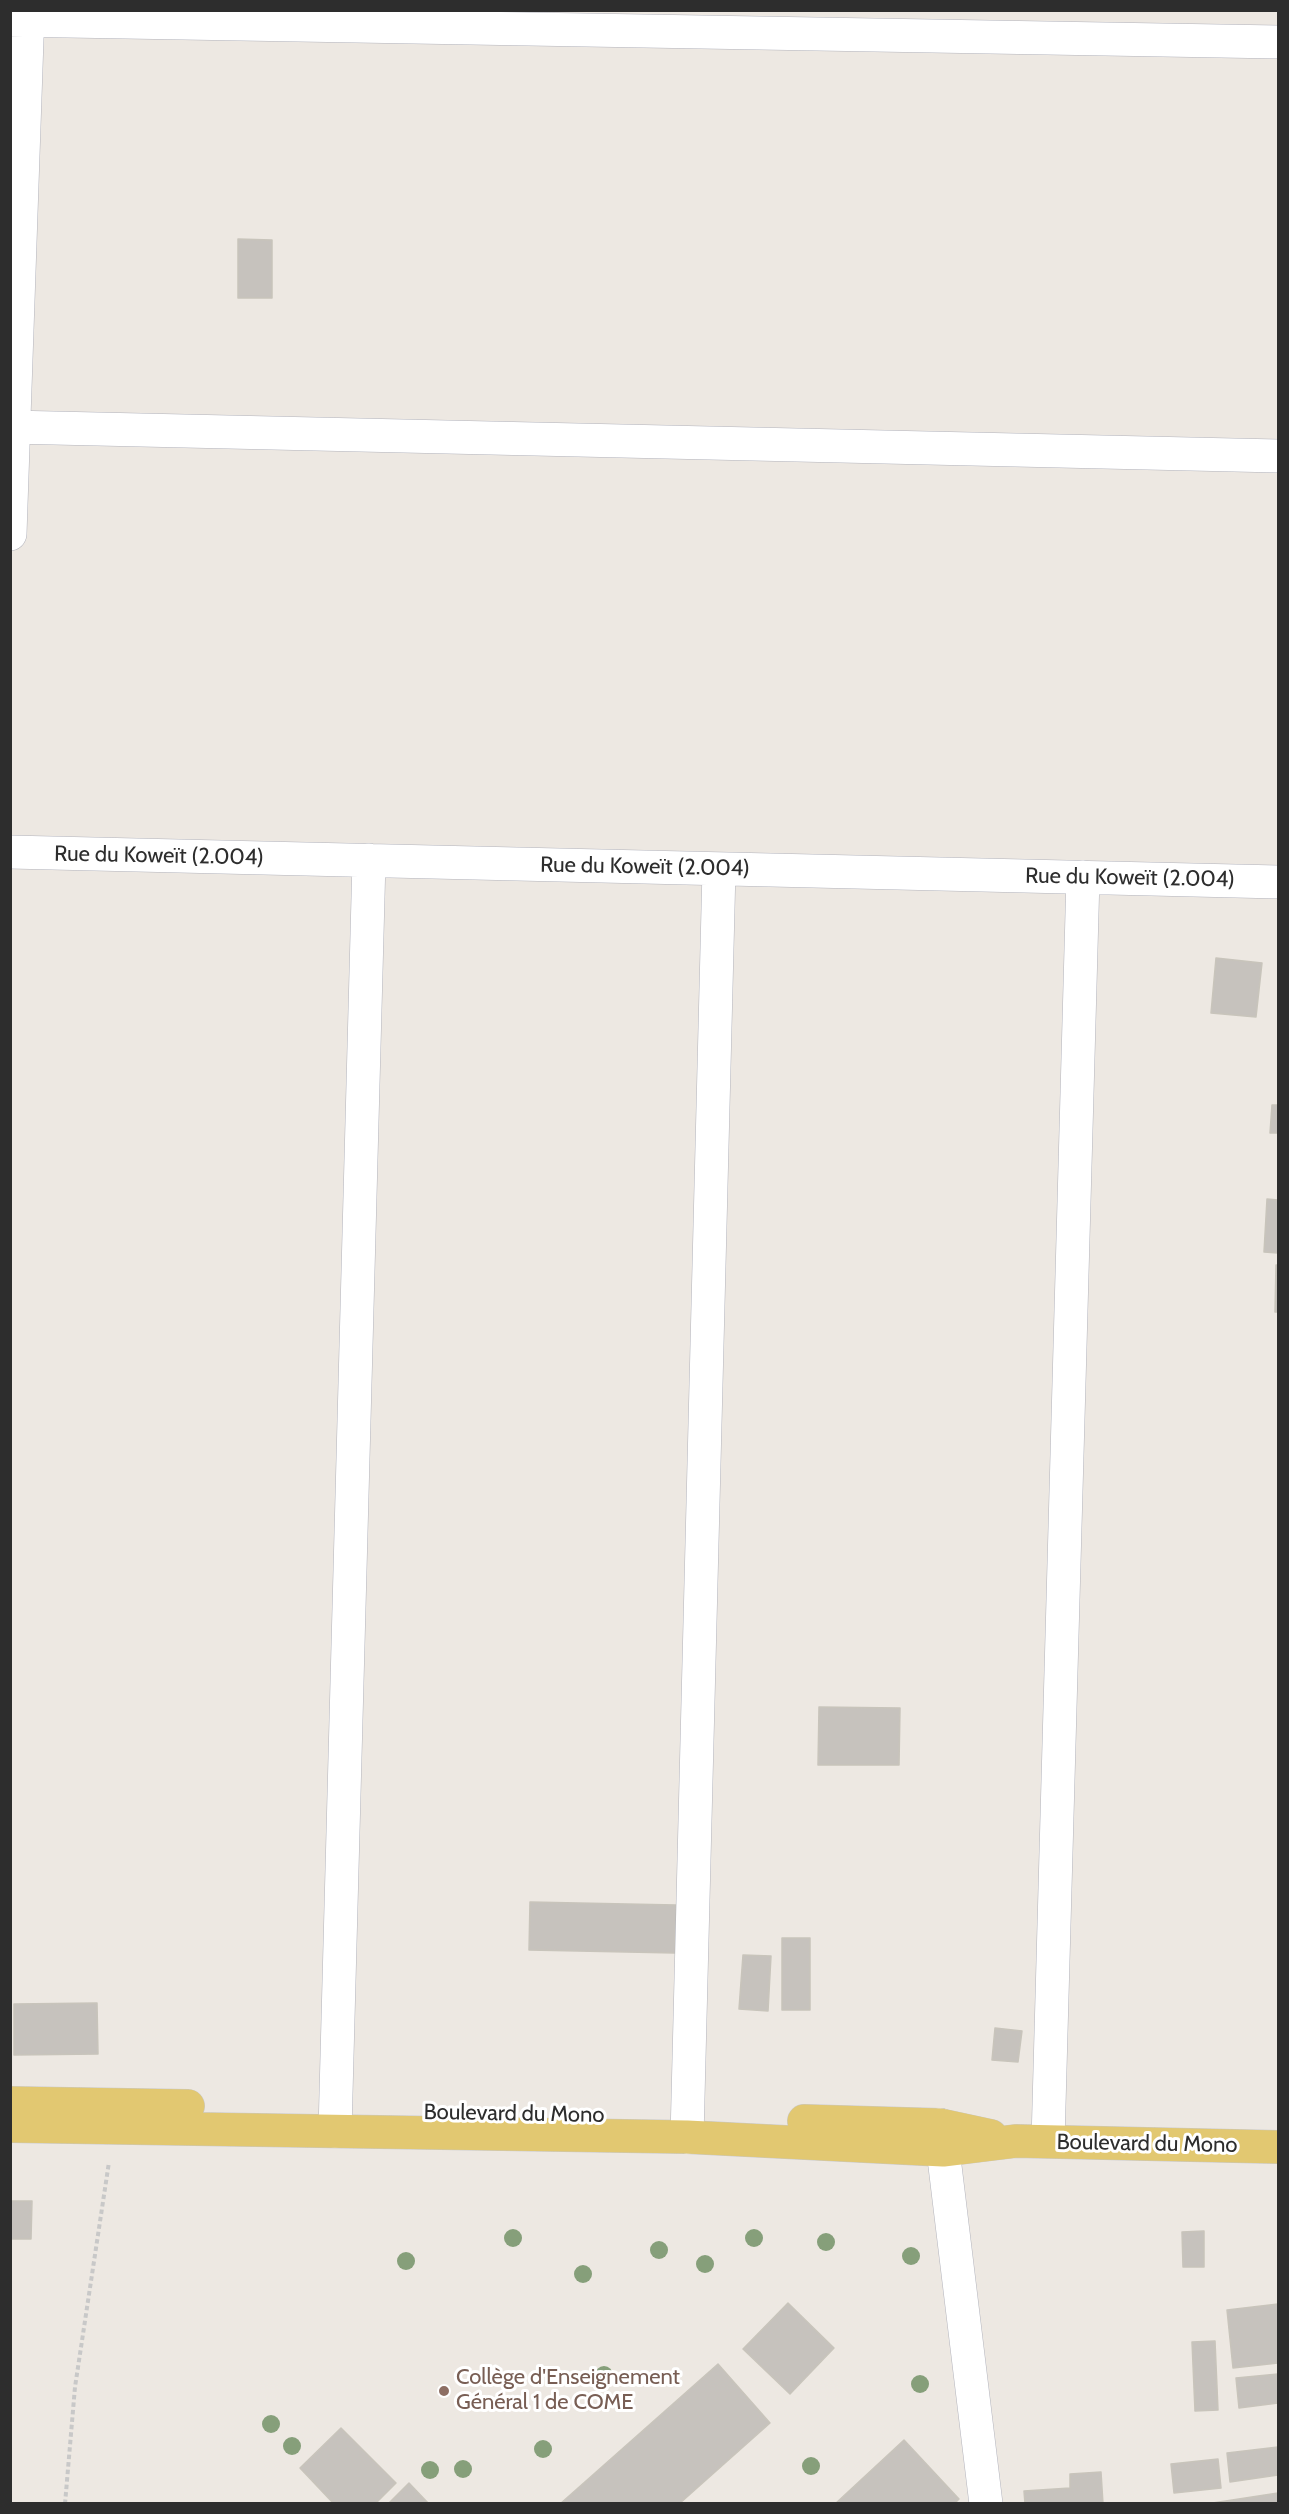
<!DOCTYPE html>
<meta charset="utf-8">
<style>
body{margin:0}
#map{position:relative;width:1289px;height:2514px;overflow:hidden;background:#ede8e2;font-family:Cabin,sans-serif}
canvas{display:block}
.frame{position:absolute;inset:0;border:12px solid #2d2d2d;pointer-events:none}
</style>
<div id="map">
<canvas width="1289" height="2514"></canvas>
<div class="frame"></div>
</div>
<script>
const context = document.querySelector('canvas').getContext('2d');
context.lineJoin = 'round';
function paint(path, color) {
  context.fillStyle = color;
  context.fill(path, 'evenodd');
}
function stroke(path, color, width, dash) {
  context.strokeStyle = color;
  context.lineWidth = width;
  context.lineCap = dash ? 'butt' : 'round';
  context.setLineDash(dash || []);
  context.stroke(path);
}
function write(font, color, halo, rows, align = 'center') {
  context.font = font + ' Cabin,sans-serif';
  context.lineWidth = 6;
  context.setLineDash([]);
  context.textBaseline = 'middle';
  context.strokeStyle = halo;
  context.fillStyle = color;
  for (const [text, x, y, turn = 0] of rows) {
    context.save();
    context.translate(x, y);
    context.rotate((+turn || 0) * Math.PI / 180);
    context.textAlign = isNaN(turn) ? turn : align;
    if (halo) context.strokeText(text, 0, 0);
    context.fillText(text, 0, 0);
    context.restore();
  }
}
const building = new Path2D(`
 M238,239L272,240V298H238Z
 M1216,958L1262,963L1256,1017L1211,1013Z
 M1272,1105H1278V1133H1270Z
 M1267,1199L1278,1200V1253L1264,1252Z
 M1276,1265H1278V1312H1275Z
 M819,1707L900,1708L899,1765H818Z
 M530,1902L676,1905L675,1953L529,1950Z
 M782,1938H810V2010H782Z
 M743,1955L771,1956L768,2011L739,2009Z
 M97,2003L98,2054L14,2055V2004Z
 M995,2028L1022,2031L1018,2062L992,2060Z
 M10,2201H32L31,2239H10Z
 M1204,2231V2267H1183L1182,2232Z
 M788,2303L834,2348L790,2394L743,2349Z
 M1278,2304V2363L1233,2368L1227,2310Z
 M1215,2341L1218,2410L1195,2411L1192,2342Z
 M718,2364L770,2423L679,2504H560Z
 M1278,2374V2403L1239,2408L1236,2378Z
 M341,2428L396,2483L375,2504H334L300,2468Z
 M904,2440L959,2499L954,2504H835Z
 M1278,2447V2475L1230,2482L1227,2453Z
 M1218,2459L1221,2488L1174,2493L1171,2464Z
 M1101,2472L1103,2504H1025L1024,2491L1070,2488V2474Z
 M409,2483L429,2504H388Z
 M1278,2493V2504H1206Z`);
paint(building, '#c6c2bd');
stroke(building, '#c8c4bb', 1.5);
const minor = new Path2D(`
 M10,20L1278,42
 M10,427L1278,456
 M10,534L28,10
 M10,852L1278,882
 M940,2125L986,2504
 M335,2131L369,860
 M687,2137L719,869
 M1048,2141L1083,877`);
const primary = new Path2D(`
 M10,2103L188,2106
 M804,2121L940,2125L991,2136
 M10,2126L687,2137L943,2150L1016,2141L1278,2147`);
stroke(minor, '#b2b3bc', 34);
stroke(primary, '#c8c8c8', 34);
stroke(new Path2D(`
 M65,2504L75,2387L109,2162`), '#c8c8c8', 4, [4.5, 3]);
stroke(minor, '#fff', 33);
stroke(primary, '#e2c871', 33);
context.fillStyle = '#869f7a';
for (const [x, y] of [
 [513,2238],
 [754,2238],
 [826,2242],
 [659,2250],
 [911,2256],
 [406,2261],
 [705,2264],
 [583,2274],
 [604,2375],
 [920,2384],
 [271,2424],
 [292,2446],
 [543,2449],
 [811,2466],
 [463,2469],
 [430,2470]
]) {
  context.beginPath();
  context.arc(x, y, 9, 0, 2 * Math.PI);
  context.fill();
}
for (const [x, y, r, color] of [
 [444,2391,6,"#8d6e63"]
]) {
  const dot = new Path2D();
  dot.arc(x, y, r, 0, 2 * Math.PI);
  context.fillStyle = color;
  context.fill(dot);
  stroke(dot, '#fff', 2);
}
write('22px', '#2d2d2d', '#fff', [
 ["Rue du Koweït (2.004)",159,856,1],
 ["Rue du Koweït (2.004)",645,867,1],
 ["Rue du Koweït (2.004)",1130,878,1],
 ["Boulevard du Mono",514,2114,1],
 ["Boulevard du Mono",1147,2144,1]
]);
write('22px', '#785e54', '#fff', [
 ["Collège d'Enseignement",456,2378],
 ["Général 1 de COME",456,2403]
], 'left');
</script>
